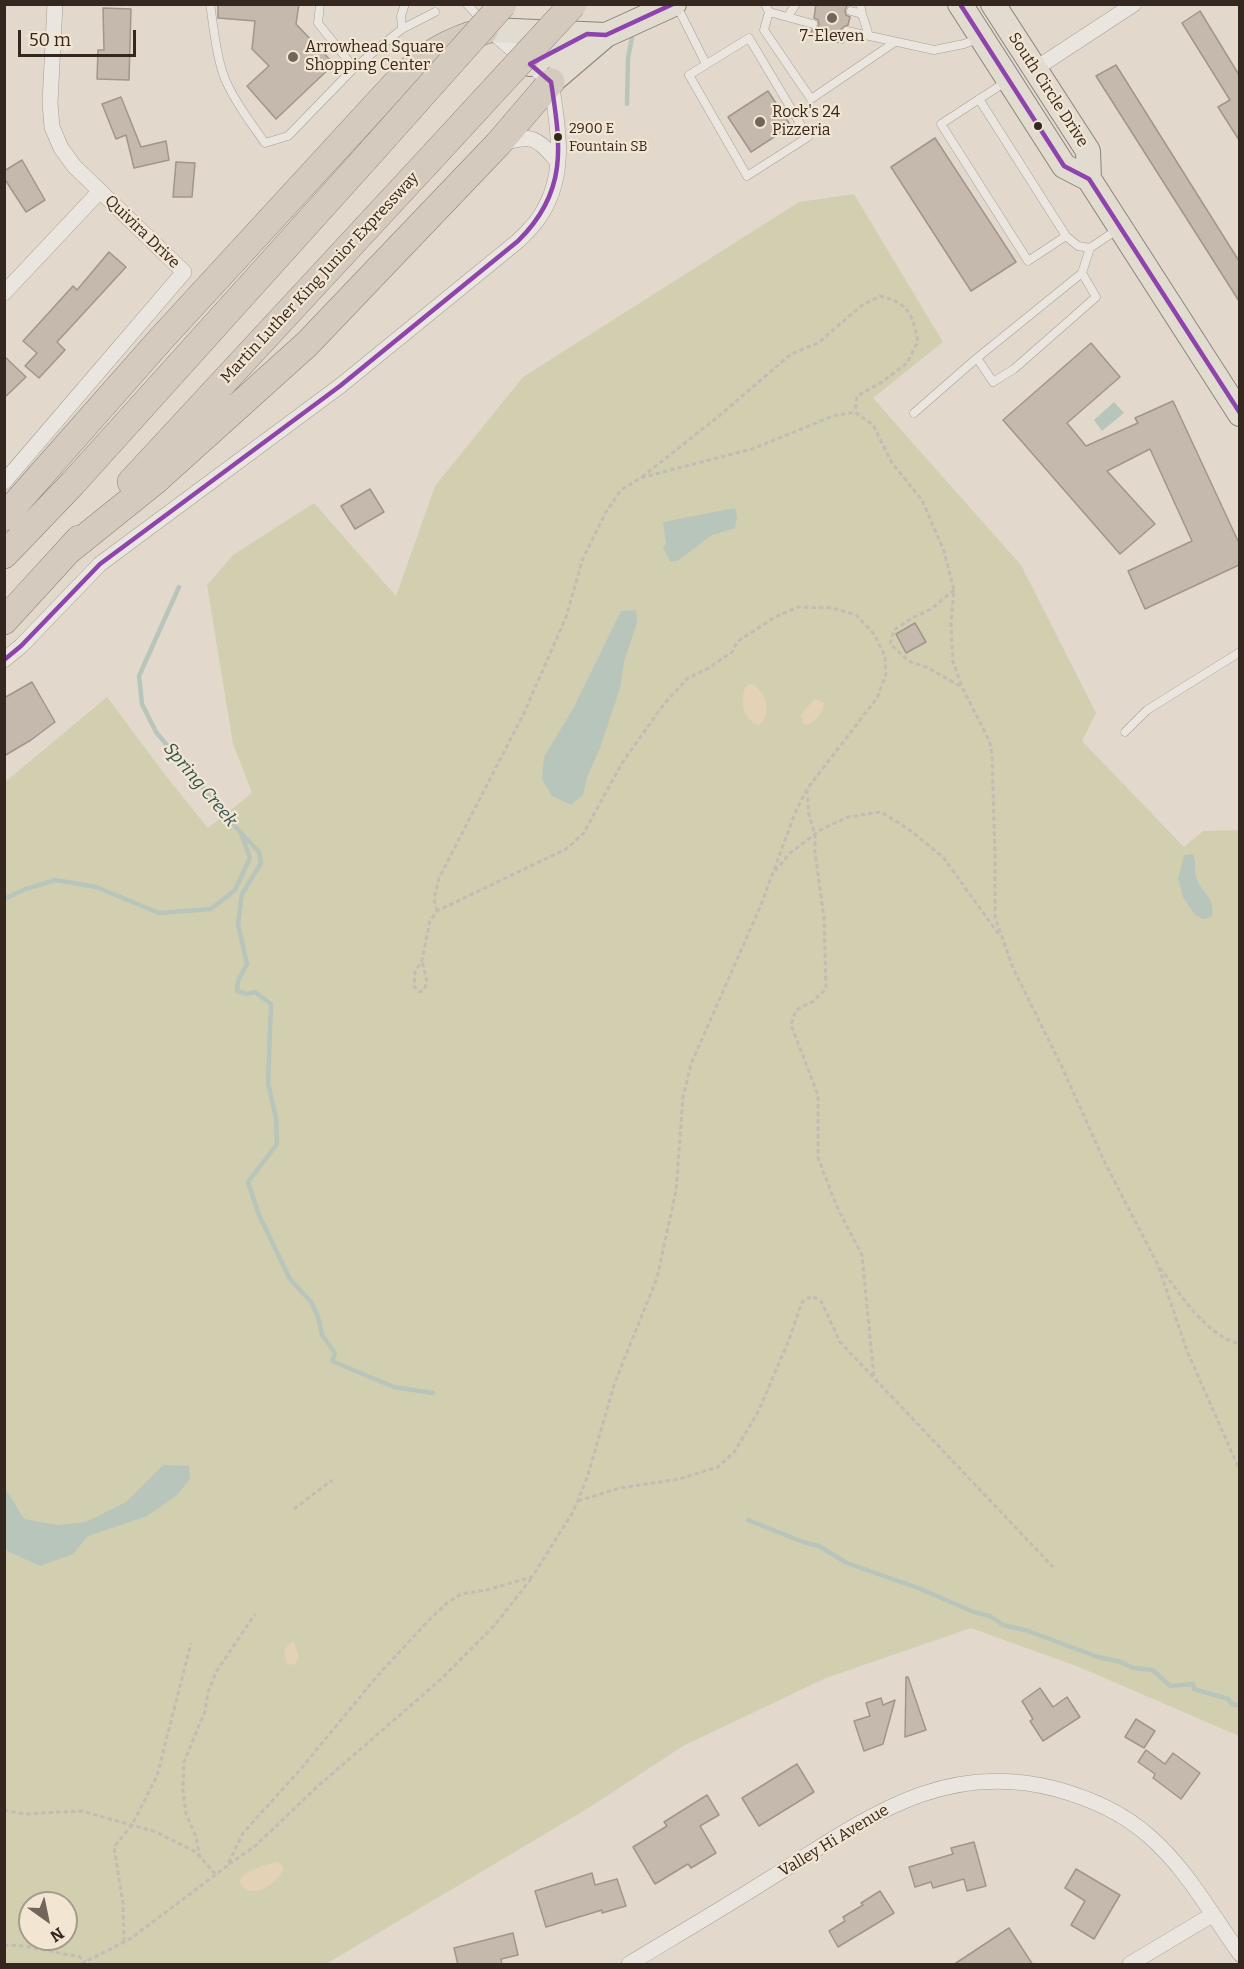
<!DOCTYPE html>
<style>
body{margin:0}
#map{position:relative;width:1244px;height:1969px;overflow:hidden;background:#e2d9cc;font-family:Bitter,serif}
canvas{display:block}
.frame{position:absolute;inset:0;border:6px solid #34271f;pointer-events:none}
.north{position:absolute;left:18px;top:1891px;width:60px;height:60px;box-sizing:border-box;background:#f2e6d3;border:2px solid #a69a8b;border-radius:50%;rotate:147deg;font-size:16px;font-weight:700;line-height:24px;text-align:center;color:#34271f}
.north::after{content:'';display:block;margin:auto;width:21px;height:27px;background:#71655c;clip-path:polygon(50% 0,100% 100%,50% 72%,0 100%)}
.scale{position:absolute;left:18px;top:30px;width:118px;height:27px;box-sizing:border-box;border:3px solid #34271f;border-top:0;padding-left:8px;font-size:18px;line-height:21px;white-space:nowrap;color:#34271f;-webkit-text-stroke:4px #f2e6d3;paint-order:stroke}
</style>
<div id="map">
<canvas width="1244" height="1969"></canvas>
<div class="frame"></div>
<div class="north">N</div>
<div class="scale">50 m</div>
</div>
<script>
const context = document.querySelector('canvas').getContext('2d');
context.lineJoin = 'round';
function paint(path, color) {
  context.fillStyle = color;
  context.fill(path, 'evenodd');
}
function stroke(path, color, width, dash) {
  context.strokeStyle = color;
  context.lineWidth = width;
  context.lineCap = dash ? 'butt' : 'round';
  context.setLineDash(dash || []);
  context.stroke(path);
}
function write(font, color, halo, rows, align = 'center') {
  context.font = font + ' Bitter,serif';
  context.lineWidth = 4.5;
  context.setLineDash([]);
  context.textBaseline = 'middle';
  context.strokeStyle = halo;
  context.fillStyle = color;
  for (const [text, x, y, turn = 0] of rows) {
    context.save();
    context.translate(x, y);
    context.rotate((+turn || 0) * Math.PI / 180);
    context.textAlign = isNaN(turn) ? turn : align;
    if (halo) context.strokeText(text, 0, 0);
    context.fillText(text, 0, 0);
    context.restore();
  }
}
paint(new Path2D(`
 M854,194L943,342L873,398L1021,565L1096,713L1082,741L1184,847L1203,831L1239,830V1736L1079,1667L971,1628L826,1678L683,1746L587,1809L326,1964H5V782L107,697L166,776L208,828L252,793L233,744L207,585L233,555L314,503L396,596L435,486L523,377L799,202ZM30,1903H66V1939H30Z`), '#d2cfb0');
paint(new Path2D(`
 M752,684C766,691 773,714 759,725C743,720 738,698 747,685Z
 M814,699L823,702C825,712 816,721 807,725L803,724L801,715Z
 M294,1642L299,1657L296,1663L291,1665L287,1663L284,1652L287,1645Z
 M278,1862L282,1865L284,1868C280,1880 259,1897 246,1889C225,1875 270,1863 278,1862Z`), '#e3d2b6');
paint(new Path2D(`
 M1114,402L1124,413L1102,431L1094,420Z
 M735,508L737,517L735,528L712,535L677,561H670L663,548L666,543L663,522Z
 M636,610L637,623L624,662L620,689L600,748L587,777L583,795L571,805L552,796L542,779L544,757L574,707L621,611Z
 M1193,854C1197,865 1194,868 1196,877C1201,893 1216,897 1212,917L1203,919L1195,915L1183,897L1178,878L1184,855Z
 M163,1465L189,1466L190,1479L176,1496L147,1516L88,1536L73,1554L40,1566L5,1550V1488L24,1519L57,1525L86,1522L126,1502Z`), '#b8c5bb');
stroke(new Path2D(`
 M627,104L628,58L633,32
 M241,833L259,852L261,863L242,894L238,924L247,964L238,981L237,991L247,994L255,992L271,1004L268,1083L276,1118L277,1144L248,1182L259,1215L290,1279L311,1302L318,1317L322,1335L335,1353L332,1361L394,1387L433,1393
 M4,899L23,890L55,880L96,887L159,913L211,909L235,890L250,858L241,833L156,732L142,704L139,676L179,587
 M748,1520L803,1542L819,1546L847,1563L918,1588L974,1612L990,1616L1003,1625L1028,1631L1098,1657L1121,1662L1133,1668L1153,1670L1170,1686L1193,1684L1194,1689L1228,1699L1232,1704L1240,1706`), '#b8c5bb', 4.5);
const building = new Path2D(`
 M218,4H299L296,24L334,64L276,119L247,86L269,66L252,49L255,21L218,18Z
 M816,4H852L847,6L845,10L846,15L850,17L848,25L845,26L841,29L842,33L846,37L843,43L810,36L812,30L817,29L819,25L818,20L814,18Z
 M103,8L131,9L129,80L97,79L98,50H104Z
 M1200,11L1239,75V140L1218,107L1230,100L1182,23Z
 M1116,65L1239,261V301L1096,76Z
 M768,91L791,126L751,152L728,117Z
 M121,97L141,147L166,141L169,160L134,168L126,135L116,139L102,104Z
 M935,138L1016,262L971,291L891,167Z
 M22,160L45,200L26,212L4,178V171Z
 M176,162L195,163L192,197H173Z
 M109,252L126,267L57,342L65,350L39,378L25,366L37,353L23,341L73,286L77,290Z
 M1091,343L1120,377L1067,423L1086,446L1138,423L1135,418L1173,401L1239,543V565L1145,609L1128,571L1192,541L1150,449L1107,471L1155,524L1120,554L1003,420Z
 M4,356L26,377L4,398Z
 M370,489L384,512L355,529L341,506Z
 M915,623L926,642L906,653L896,634Z
 M32,682L55,722L31,740L4,756V698Z
 M906,1677H908L926,1730L905,1737Z
 M1040,1688L1053,1707L1067,1697L1080,1717L1043,1741L1030,1721L1033,1719L1022,1701Z
 M881,1698L883,1705L895,1700L883,1744L864,1751L854,1721L870,1716L866,1703Z
 M1136,1719L1155,1731L1144,1748L1125,1737Z
 M1146,1750L1165,1764L1173,1753L1200,1773L1181,1799L1153,1778L1155,1774L1138,1762Z
 M797,1764L814,1792L759,1826L742,1798Z
 M707,1795L719,1815L700,1826L716,1853L691,1868L688,1864L655,1884L633,1847L667,1826L664,1822Z
 M974,1842L986,1886L967,1891L964,1879L933,1888L931,1882L915,1887L909,1867L953,1854L951,1848Z
 M1076,1869L1120,1895L1094,1939L1071,1925L1085,1901L1065,1888Z
 M592,1873L595,1885L617,1879L626,1906L602,1913V1910L546,1927L535,1891Z
 M880,1891L894,1913L838,1947L829,1931L845,1921L843,1917L863,1905L861,1903Z
 M1009,1928L1033,1965H953Z
 M513,1933L518,1955L501,1959L502,1965H458L454,1948Z`);
paint(building, '#c5b8ad');
stroke(building, '#a1958c', 1.5);
const lane = new Path2D(`
 M210,4C214,29 216,56 225,79C235,102 251,123 265,143L288,136L354,68L402,29L435,12
 M320,4L318,23L354,68
 M467,4L483,22
 M765,4L769,12L813,24
 M677,6L706,64
 M851,11L862,14L860,4
 M769,12L764,30L811,99L895,42
 M862,14L869,36
 M788,16L796,4
 M402,29L401,16L405,4
 M847,31L934,50L964,44L977,39
 M749,38L808,137L747,176L689,75Z
 M1007,81L941,124L1028,261L1066,236L1078,246L1090,248
 M979,99L1066,236
 M977,358L993,382L1014,369L1096,297L1082,273L1090,248L1118,229
 M914,413L977,358L1082,273
 M1125,732L1147,710L1240,652`);
const street = new Path2D(`
 M1035,69L1134,4
 M502,143C535,134 536,138 558,162
 M4,293L100,191
 M4,482L184,272L74,166L61,148L52,127L50,103L55,4
 M4,660L21,646L100,564L340,386L518,241C526,233 536,224 542,213C567,173 558,126 551,82L490,30
 M629,1964C677,1935 725,1907 772,1877C865,1820 941,1759 1056,1789C1089,1798 1123,1813 1149,1836C1186,1868 1212,1915 1240,1954
 M1130,1964L1212,1915`);
const primary = new Path2D(`
 M960,4L1064,166L1089,179L1240,414
 M993,4L1088,151L1089,179
 M490,30L606,35
 M530,64L585,35
 M551,82L606,35L674,4`);
const highway = new Path2D(`
 M131,482L434,155
 M4,517L161,339L400,79C428,54 447,41 484,31
 M68,551L155,481L307,344L498,144L551,82
 M4,555L73,483L364,160
 M4,621L79,539`);
stroke(lane, '#a79f96', 9);
stroke(street, '#a79f96', 16);
stroke(primary, '#8c847c', 26);
stroke(highway, '#8c847c', 28);
stroke(new Path2D(`
 M642,477L719,416L791,354L818,343L861,306L880,296C909,303 912,314 918,341L907,363L882,382L857,396L855,412
 M954,590L931,609L912,618L894,630L890,644L909,661L928,668L960,686
 M807,790L809,815L815,835V852L824,918L826,989L812,1002L796,1010L791,1025L818,1095V1158L837,1207L862,1255L874,1378
 M775,871L790,853L822,829L848,817L881,812L907,828L943,857L1000,936
 M437,911L434,899L439,878L524,713L566,617L583,558L606,512L621,490L640,478L752,449L833,416L855,412L873,425L892,463L922,500L944,551L954,590L951,623L953,662L962,687L989,740L992,754L995,857V917L1013,968L1062,1067L1105,1163L1158,1265L1187,1351L1240,1471
 M1160,1268C1181,1294 1206,1336 1240,1344
 M578,1501L620,1488L679,1479L718,1467L735,1451L758,1412L789,1340L802,1302L812,1296L821,1301L840,1342L1053,1567
 M294,1509L332,1480
 M4,1810L24,1814L82,1811L156,1832L196,1852L215,1874
 M200,1858L196,1837L186,1814L183,1791L184,1762L205,1711L208,1692L216,1672L255,1614
 M229,1864L254,1847L317,1787L440,1680L494,1626L531,1579
 M124,1942L123,1904L114,1847L132,1825L157,1776L191,1643
 M4,1945L24,1946L80,1957L86,1962
 M81,1964L130,1939L227,1866L243,1833L299,1771L378,1675L429,1620L447,1603L461,1594L486,1590L532,1577L573,1512L587,1478L615,1382L657,1278L676,1191L683,1098L691,1064L761,905L795,813L807,789L877,698L886,674L885,656L874,634L856,615L833,608L798,607L775,617L737,642L732,652L709,668L688,678L664,704L622,763L583,834L566,849L437,911L430,921L422,960L415,972L414,986L419,992L424,990L427,982L422,960`), '#c2bcb5', 3, [4.5, 3]);
stroke(lane, '#eae5de', 8);
stroke(street, '#eae5de', 15);
stroke(primary, '#e1dbd0', 24);
stroke(highway, '#d4cabe', 27);
const highwayBridge = new Path2D(`
 M434,155L573,4
 M364,160L503,4`);
stroke(highwayBridge, '#8c847c', 28, []);
stroke(highwayBridge, '#d4cabe', 27);
stroke(new Path2D(`
 M960,4L1064,166L1089,179L1240,413
 M551,82L530,64L587,34L606,35L673,4
 M4,660L21,646L100,564L340,386L518,241C568,192 561,146 551,82`), '#8e44ad', 4.5);
for (const [x, y, r, color] of [
 [832,18,6,"#71655c"],
 [293,57,6,"#71655c"],
 [760,122,6,"#71655c"],
 [1038,126,5,"#34271f"],
 [558,137,5,"#34271f"]
]) {
  const dot = new Path2D();
  dot.arc(x, y, r, 0, 2 * Math.PI);
  context.fillStyle = color;
  context.fill(dot);
  stroke(dot, '#f2e6d3', 2);
}
write('14px', '#34271f', '#f2e6d3', [
 ["2900 E",569,129],
 ["Fountain SB",569,147]
], 'left');
write('16px', '#34271f', '#f2e6d3', [
 ["7-Eleven",832,37,"center"],
 ["Arrowhead Square",305,48],
 ["Shopping Center",305,66],
 ["Rock's 24",772,113],
 ["Pizzeria",772,131]
], 'left');
write('16px', '#34271f', '#f2e6d3', [
 ["South Circle Drive",1048,90,57],
 ["Quivira Drive",142,232,44],
 ["Martin Luther King Junior Expressway",320,278,-47],
 ["Valley Hi Avenue",834,1841,-31]
]);
write('italic 18px', '#2f534d', '#f2e6d3', [
 ["Spring Creek",200,785,50]
]);
</script>
